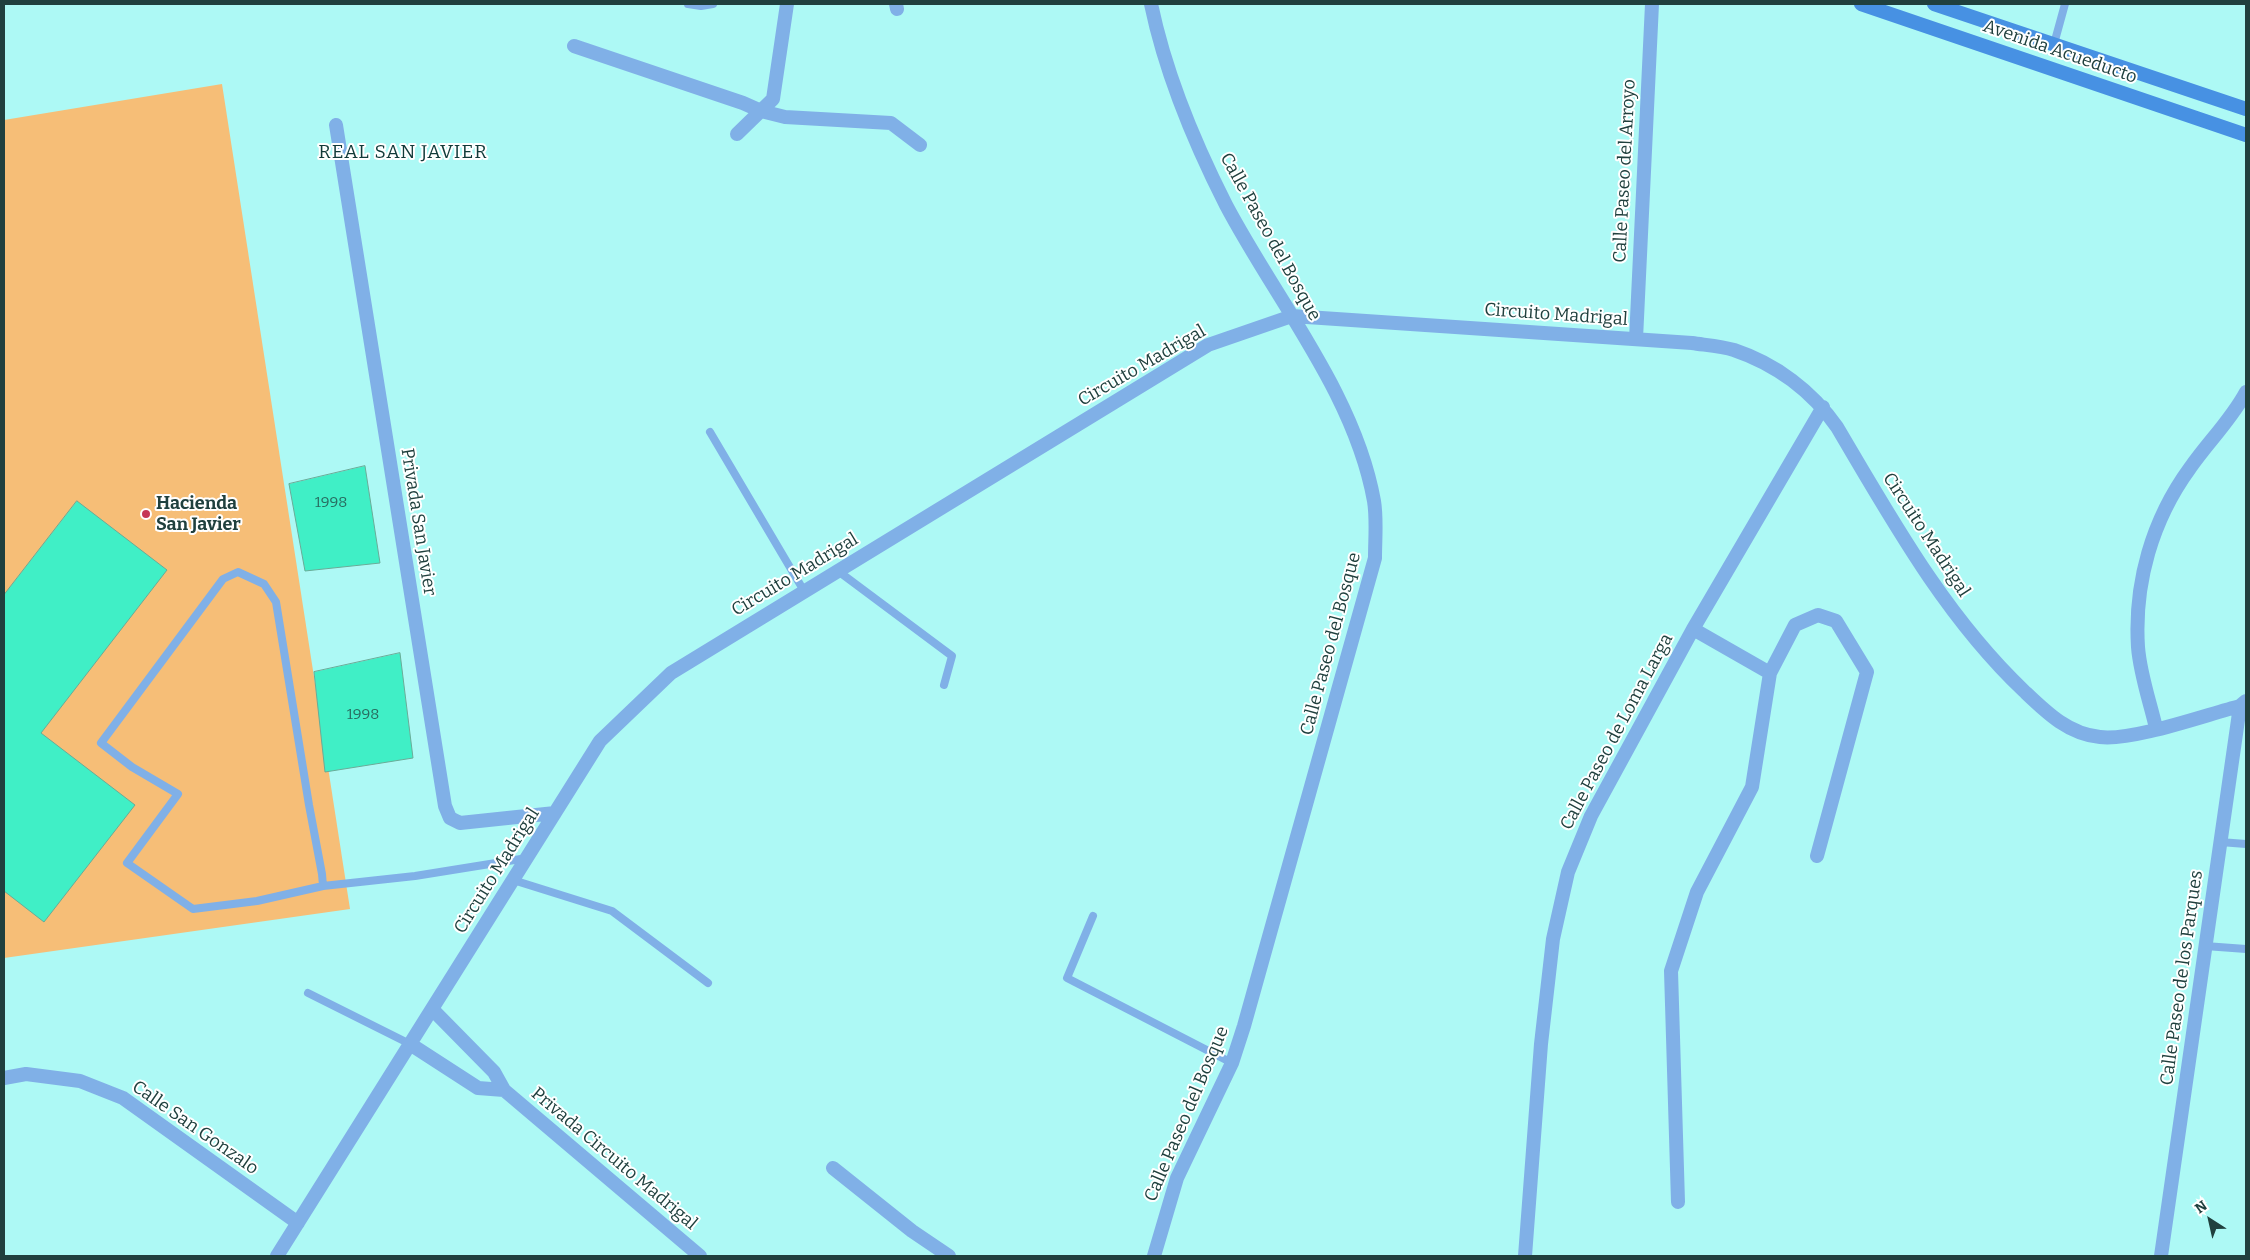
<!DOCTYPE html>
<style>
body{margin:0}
#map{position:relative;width:2250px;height:1260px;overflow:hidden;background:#adf9f5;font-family:Bitter,serif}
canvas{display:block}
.frame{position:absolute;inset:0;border:5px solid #20403e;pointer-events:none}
.north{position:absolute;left:2185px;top:1195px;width:50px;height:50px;-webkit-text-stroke:4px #fff;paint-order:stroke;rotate:325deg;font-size:14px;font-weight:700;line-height:20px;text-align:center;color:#20403e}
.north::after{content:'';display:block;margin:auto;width:18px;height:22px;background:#20403e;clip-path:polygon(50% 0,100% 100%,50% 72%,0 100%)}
</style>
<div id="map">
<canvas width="2250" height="1260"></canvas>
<div class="frame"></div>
<div class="north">N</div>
</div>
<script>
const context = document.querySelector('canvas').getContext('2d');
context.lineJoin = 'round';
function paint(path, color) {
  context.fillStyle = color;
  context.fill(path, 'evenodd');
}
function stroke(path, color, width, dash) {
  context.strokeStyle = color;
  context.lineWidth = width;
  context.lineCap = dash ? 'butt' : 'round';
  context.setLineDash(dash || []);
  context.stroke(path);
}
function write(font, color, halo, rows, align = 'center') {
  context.font = font + ' Bitter,serif';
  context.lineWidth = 4;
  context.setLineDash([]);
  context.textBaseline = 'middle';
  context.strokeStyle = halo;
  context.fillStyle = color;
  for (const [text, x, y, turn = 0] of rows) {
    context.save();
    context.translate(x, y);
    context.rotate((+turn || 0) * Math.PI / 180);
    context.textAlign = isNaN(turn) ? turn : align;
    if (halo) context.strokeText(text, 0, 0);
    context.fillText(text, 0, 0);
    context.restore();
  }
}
paint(new Path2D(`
 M222,84L350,909L4,958V120Z`), '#f6be77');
const building = new Path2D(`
 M365,466L380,563L305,571L289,484Z
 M77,501L167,570L41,733L135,805L44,922L4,891V595Z
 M400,653L413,758L325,772L314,672Z`);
paint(building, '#40efc6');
stroke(building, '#6aab97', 1);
stroke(new Path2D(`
 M688,4L701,6L713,4
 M2054,44L2065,4
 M710,432L804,591
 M838,571L952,656L944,685
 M2220,842L2246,844
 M513,880L612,911L708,983
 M323,886L322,874L309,805L276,602L264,584L238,572L223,579L101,743L132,767L178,794L127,863L193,909L257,901L323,886L415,876L527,858
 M1093,916L1067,978L1232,1063
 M2205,946L2246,949
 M308,993L410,1044`), '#80b0e7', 8);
stroke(new Path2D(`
 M896,4L897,9
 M1151,4C1165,71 1195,144 1226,205C1276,300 1355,394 1374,501C1377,519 1375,539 1375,558L1244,1026L1232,1063L1177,1178L1154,1256
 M574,46L743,103L761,111L785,117L891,123L920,145
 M336,125L445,806L450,818L460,823L555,813
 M737,134L773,99L787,4
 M1636,339L1652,4
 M1770,673L1795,625L1818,615L1836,621L1867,672L1817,856
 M2156,728C2150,702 2140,674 2138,647C2134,583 2152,520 2190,468C2208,442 2231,420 2246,392
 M432,1009L494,1072L504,1090L700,1256
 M410,1044L478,1088L504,1090
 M4,1078L26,1074L80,1081L123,1098L298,1223
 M833,1168L912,1231L949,1256
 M1678,1202L1671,971L1697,892L1752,787L1770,673L1693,629
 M277,1256L600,741L671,673L1208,345L1292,316L1692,343C1705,345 1721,346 1734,350C1776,364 1812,391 1837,427C1892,520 1945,616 2024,691C2046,712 2068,734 2100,737C2133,741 2205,715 2240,706L2246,701
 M1525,1256L1541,1044L1553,939L1568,872L1591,816L1693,629L1823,407
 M2161,1256L2240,706`), '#80b0e7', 14);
stroke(new Path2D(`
 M1861,4L2246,135
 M1934,4L2246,109`), '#4791e3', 14);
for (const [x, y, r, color] of [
 [146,514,5,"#c53655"]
]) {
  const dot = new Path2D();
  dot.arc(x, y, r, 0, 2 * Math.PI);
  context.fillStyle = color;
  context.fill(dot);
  stroke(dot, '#fff', 2);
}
write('15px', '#286c60', null, [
 ["1998",331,503],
 ["1998",363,715]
]);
write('18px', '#20403e', '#fff', [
 ["Avenida Acueducto",2060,52,19],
 ["Calle Paseo del Arroyo",1625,171,-87],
 ["Calle Paseo del Bosque",1270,237,61],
 ["Circuito Madrigal",1556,315,4],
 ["Circuito Madrigal",1142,366,-30],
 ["Privada San Javier",418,522,81],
 ["Circuito Madrigal",1926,535,57],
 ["Circuito Madrigal",795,575,-31],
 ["Calle Paseo del Bosque",1331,644,-75],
 ["Calle Paseo de Loma Larga",1617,732,-62],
 ["Circuito Madrigal",497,871,-58],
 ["Calle Paseo de los Parques",2182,978,-82],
 ["Calle Paseo del Bosque",1187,1114,-67],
 ["Calle San Gonzalo",195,1128,35],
 ["Privada Circuito Madrigal",614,1159,40]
]);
write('bold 18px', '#20403e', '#fff', [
 ["Hacienda",156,504],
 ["San Javier",156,525]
], 'left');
context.letterSpacing = '1px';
write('19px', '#113a39', '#fff', [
 ["REAL SAN JAVIER",403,153]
]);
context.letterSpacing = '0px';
</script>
